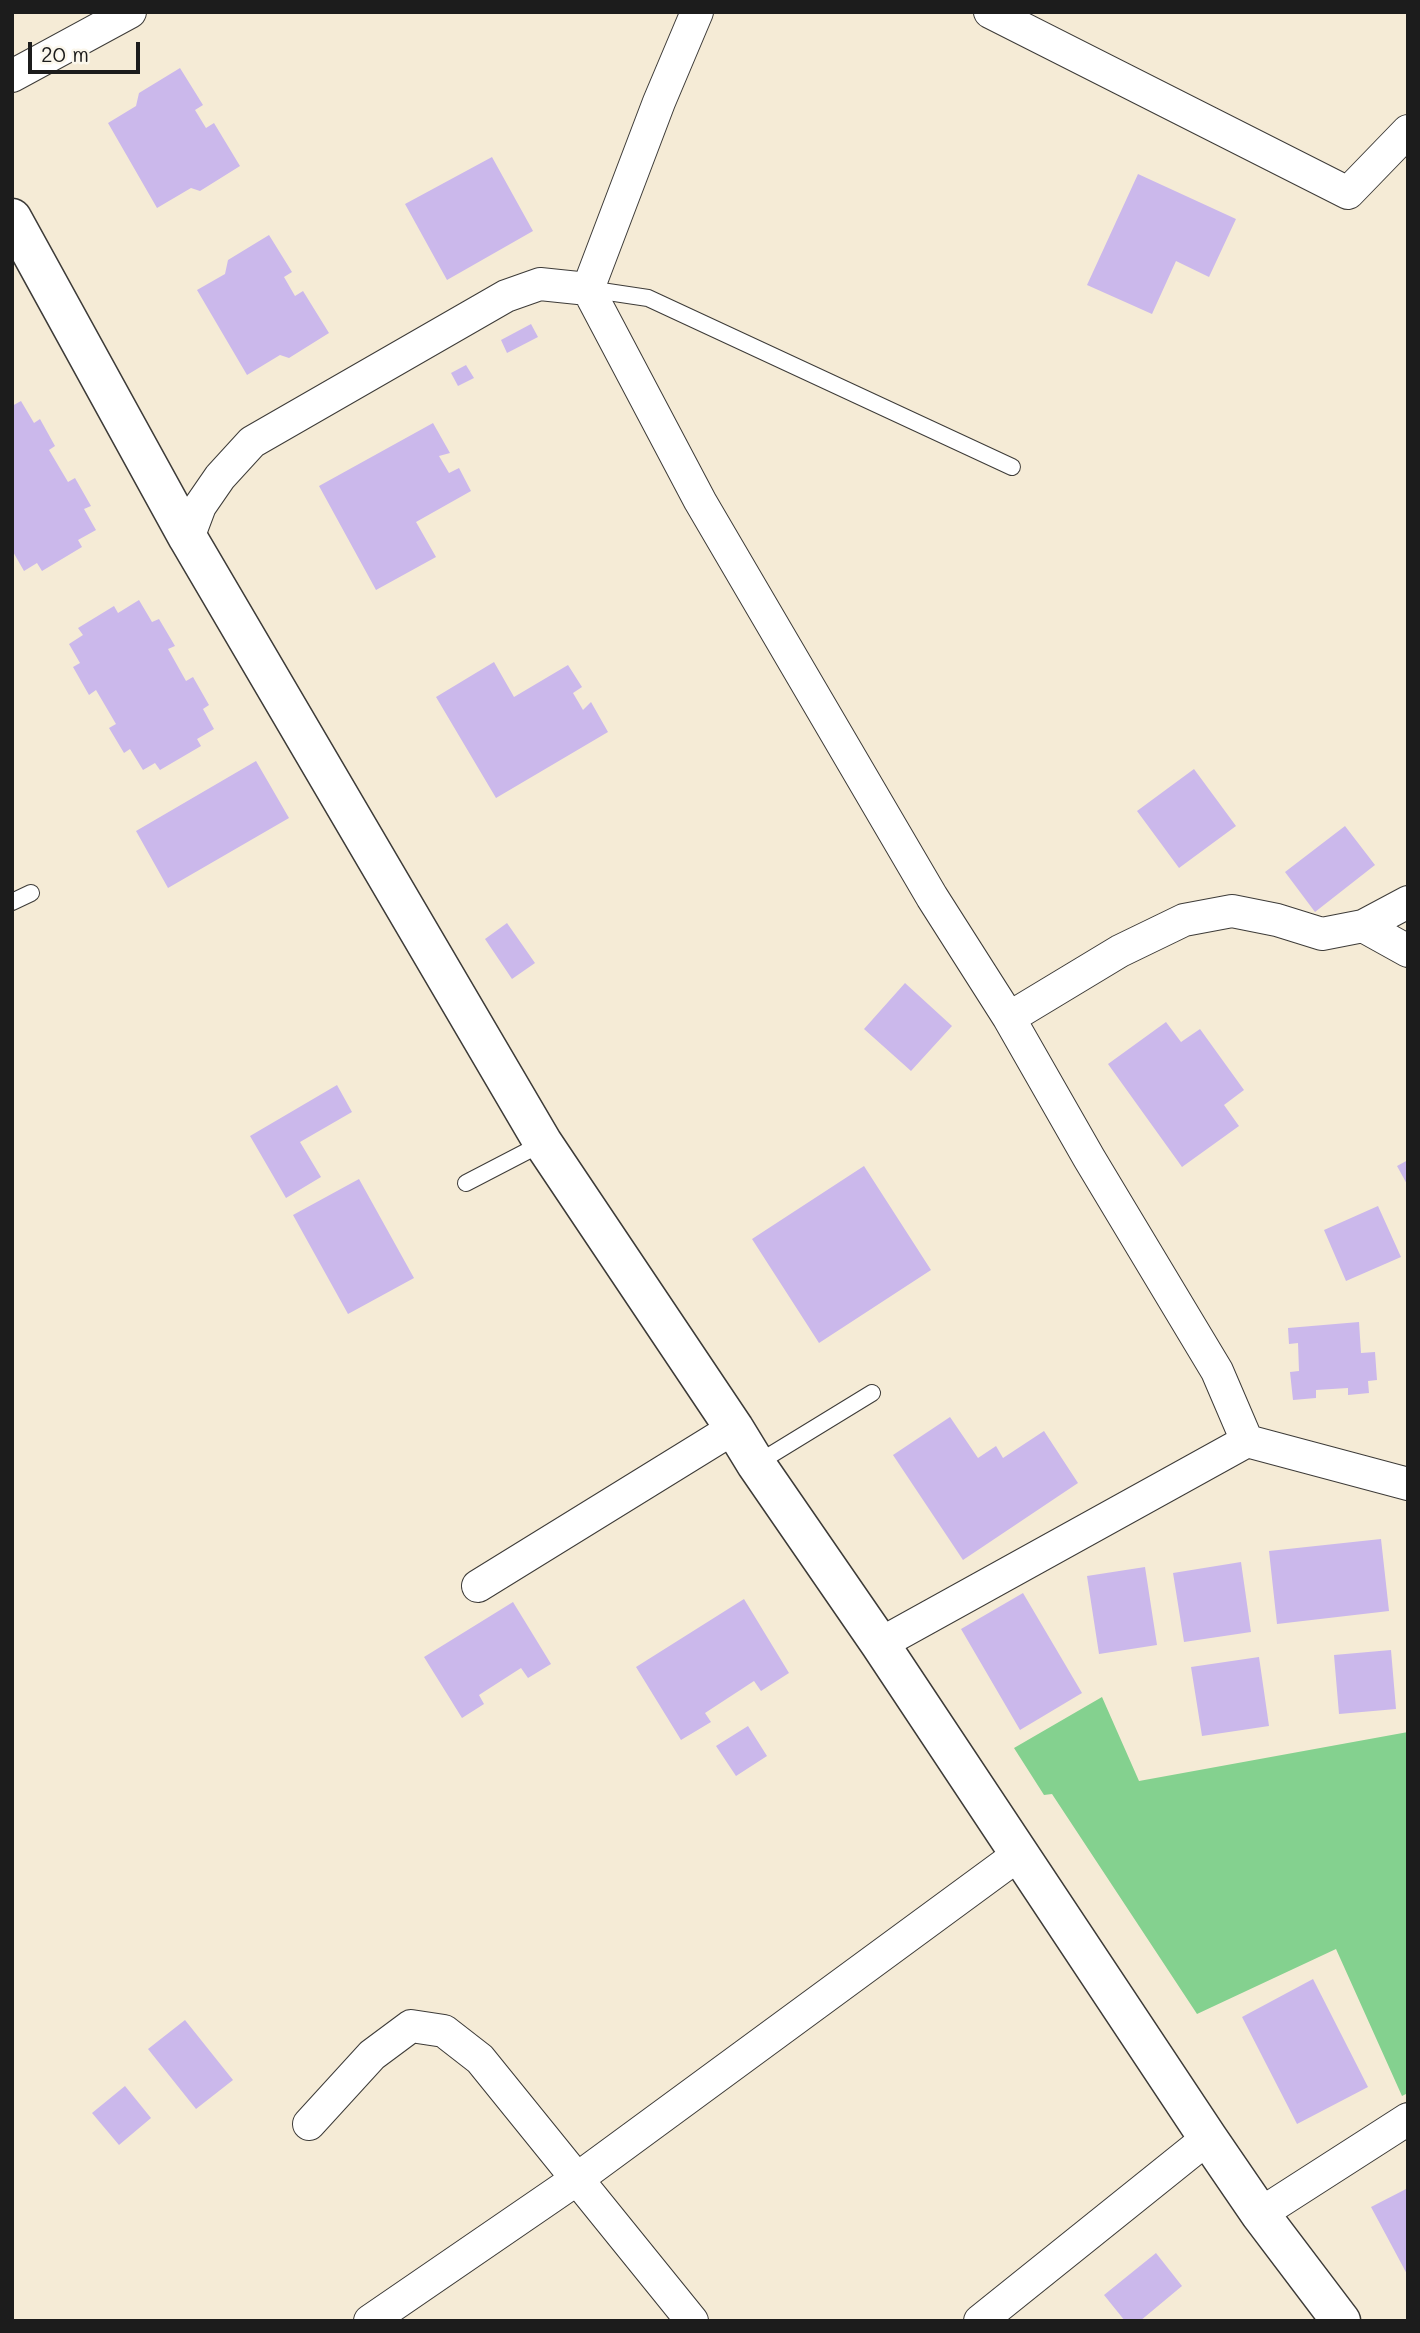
<!DOCTYPE html>
<style>
body{margin:0}
#map{position:relative;width:1420px;height:2333px;overflow:hidden;background:#f5ebd6;font-family:Mali,sans-serif}
canvas{display:block}
.frame{position:absolute;inset:0;border:14px solid #1c1c1c;pointer-events:none}
.scale{position:absolute;left:28px;top:42px;width:112px;height:32px;box-sizing:border-box;border:4px solid #1c1c1c;border-top:0;padding-left:9px;font-size:21px;line-height:24px;white-space:nowrap;color:#1c1c1c;-webkit-text-stroke:5px #fbf7ec;paint-order:stroke}
</style>
<div id="map">
<canvas width="1420" height="2333"></canvas>
<div class="frame"></div>
<div class="scale">20 m</div>
</div>
<script>
const context = document.querySelector('canvas').getContext('2d');
context.lineJoin = 'round';
function paint(path, color) {
  context.fillStyle = color;
  context.fill(path, 'evenodd');
}
function stroke(path, color, width, dash) {
  context.strokeStyle = color;
  context.lineWidth = width;
  context.lineCap = dash ? 'butt' : 'round';
  context.setLineDash(dash || []);
  context.stroke(path);
}
paint(new Path2D(`
 M1102,1697L1139,1781L1408,1732V2093L1402,2096L1336,1949L1197,2014L1052,1794L1044,1795L1014,1748Z`), '#84d18f');
paint(new Path2D(`
 M180,68L203,105L195,110L206,128L214,123L240,166L200,191L191,188L157,208L108,123L136,106L139,93Z
 M492,157L533,231L447,280L405,204Z
 M1138,174L1236,219L1209,277L1176,261L1152,314L1087,285Z
 M269,235L292,272L284,277L295,296L303,291L329,333L289,358L280,355L247,375L197,290L225,274L228,260Z
 M531,324L538,337L507,353L501,340Z
 M466,365L474,378L458,386L451,373Z
 M21,401L34,423L40,419L55,446L49,450L68,482L75,478L91,506L84,509L96,530L78,540L82,547L42,571L37,563L24,571L12,550V406Z
 M433,423L450,453L439,456L449,473L459,468L471,491L416,522L436,557L376,590L319,486Z
 M139,600L152,622L159,619L175,646L168,649L186,681L193,677L209,705L203,709L214,729L197,739L201,746L160,770L155,763L143,770L130,749L124,753L109,728L116,724L96,690L89,695L73,667L80,663L69,644L83,635L78,628L114,606L118,613Z
 M494,662L514,697L568,665L582,687L573,693L583,710L591,702L608,732L496,798L436,697Z
 M256,761L289,818L168,888L136,831Z
 M1194,769L1236,826L1179,868L1137,811Z
 M1345,826L1375,865L1315,912L1285,872Z
 M507,923L535,963L512,979L485,939Z
 M905,983L952,1026L911,1071L864,1029Z
 M1166,1022L1181,1042L1200,1029L1244,1090L1224,1105L1239,1126L1182,1167L1108,1064Z
 M337,1085L352,1112L300,1142L321,1177L286,1198L250,1136Z
 M1408,1160V1186L1397,1166Z
 M864,1166L931,1270L819,1343L752,1239Z
 M359,1179L414,1278L348,1314L293,1215Z
 M1378,1206L1401,1257L1346,1281L1324,1230Z
 M1359,1322L1361,1353L1375,1352L1377,1380L1368,1381L1369,1393L1348,1395V1388L1316,1390V1398L1293,1400L1290,1372L1299,1371L1298,1343L1289,1344L1288,1328Z
 M950,1417L978,1458L996,1446L1003,1458L1044,1431L1078,1483L963,1560L893,1455Z
 M1381,1539L1389,1611L1277,1624L1269,1551Z
 M1241,1562L1251,1632L1184,1642L1173,1573Z
 M1145,1567L1157,1645L1099,1654L1087,1576Z
 M1023,1593L1082,1693L1020,1730L961,1629Z
 M744,1599L789,1673L761,1691L754,1681L705,1713L711,1722L681,1740L636,1667Z
 M513,1602L551,1664L528,1678L521,1668L479,1695L484,1704L462,1718L424,1657Z
 M1391,1650L1396,1709L1339,1714L1334,1655Z
 M1259,1657L1269,1726L1202,1736L1191,1667Z
 M748,1726L767,1756L736,1776L716,1746Z
 M1313,1979L1368,2087L1297,2124L1242,2017Z
 M185,2020L233,2080L196,2109L148,2049Z
 M125,2086L151,2118L119,2145L92,2113Z
 M1408,2188V2276L1371,2207Z
 M1156,2253L1182,2286L1140,2321H1125L1104,2295Z`), '#cbb8eb');
const lane = new Path2D(`
 M588,289L648,298L1012,467
 M12,902L31,893
 M466,1183L543,1143
 M756,1464L872,1393`);
const street = new Path2D(`
 M990,12L1348,193L1408,131
 M12,76L130,12
 M588,289L700,501L932,897L1009,1018L1089,1158L1217,1371L1247,1441
 M588,289L659,102L697,12
 M188,538L200,506L220,477L252,442L506,296L540,284L588,289
 M1363,926L1408,951
 M1009,1018L1120,951L1184,920L1232,911L1277,920L1322,934L1363,926L1408,902
 M478,1586L734,1428
 M880,1644L1247,1441L1408,1484
 M309,2124L372,2055L411,2026L444,2031L480,2059L692,2321
 M1260,2214L1408,2119
 M370,2321L577,2179L1018,1855
 M980,2321L1208,2138`);
const secondary = new Path2D(`
 M12,218L188,538L543,1143L734,1428L756,1464L880,1644L1208,2138L1260,2214L1341,2321`);
stroke(lane, '#3d3b38', 18);
stroke(street, '#3d3b38', 34);
stroke(secondary, '#3d3b38', 41);
stroke(lane, '#fff', 16);
stroke(street, '#fff', 32);
stroke(secondary, '#fff', 38);
</script>
